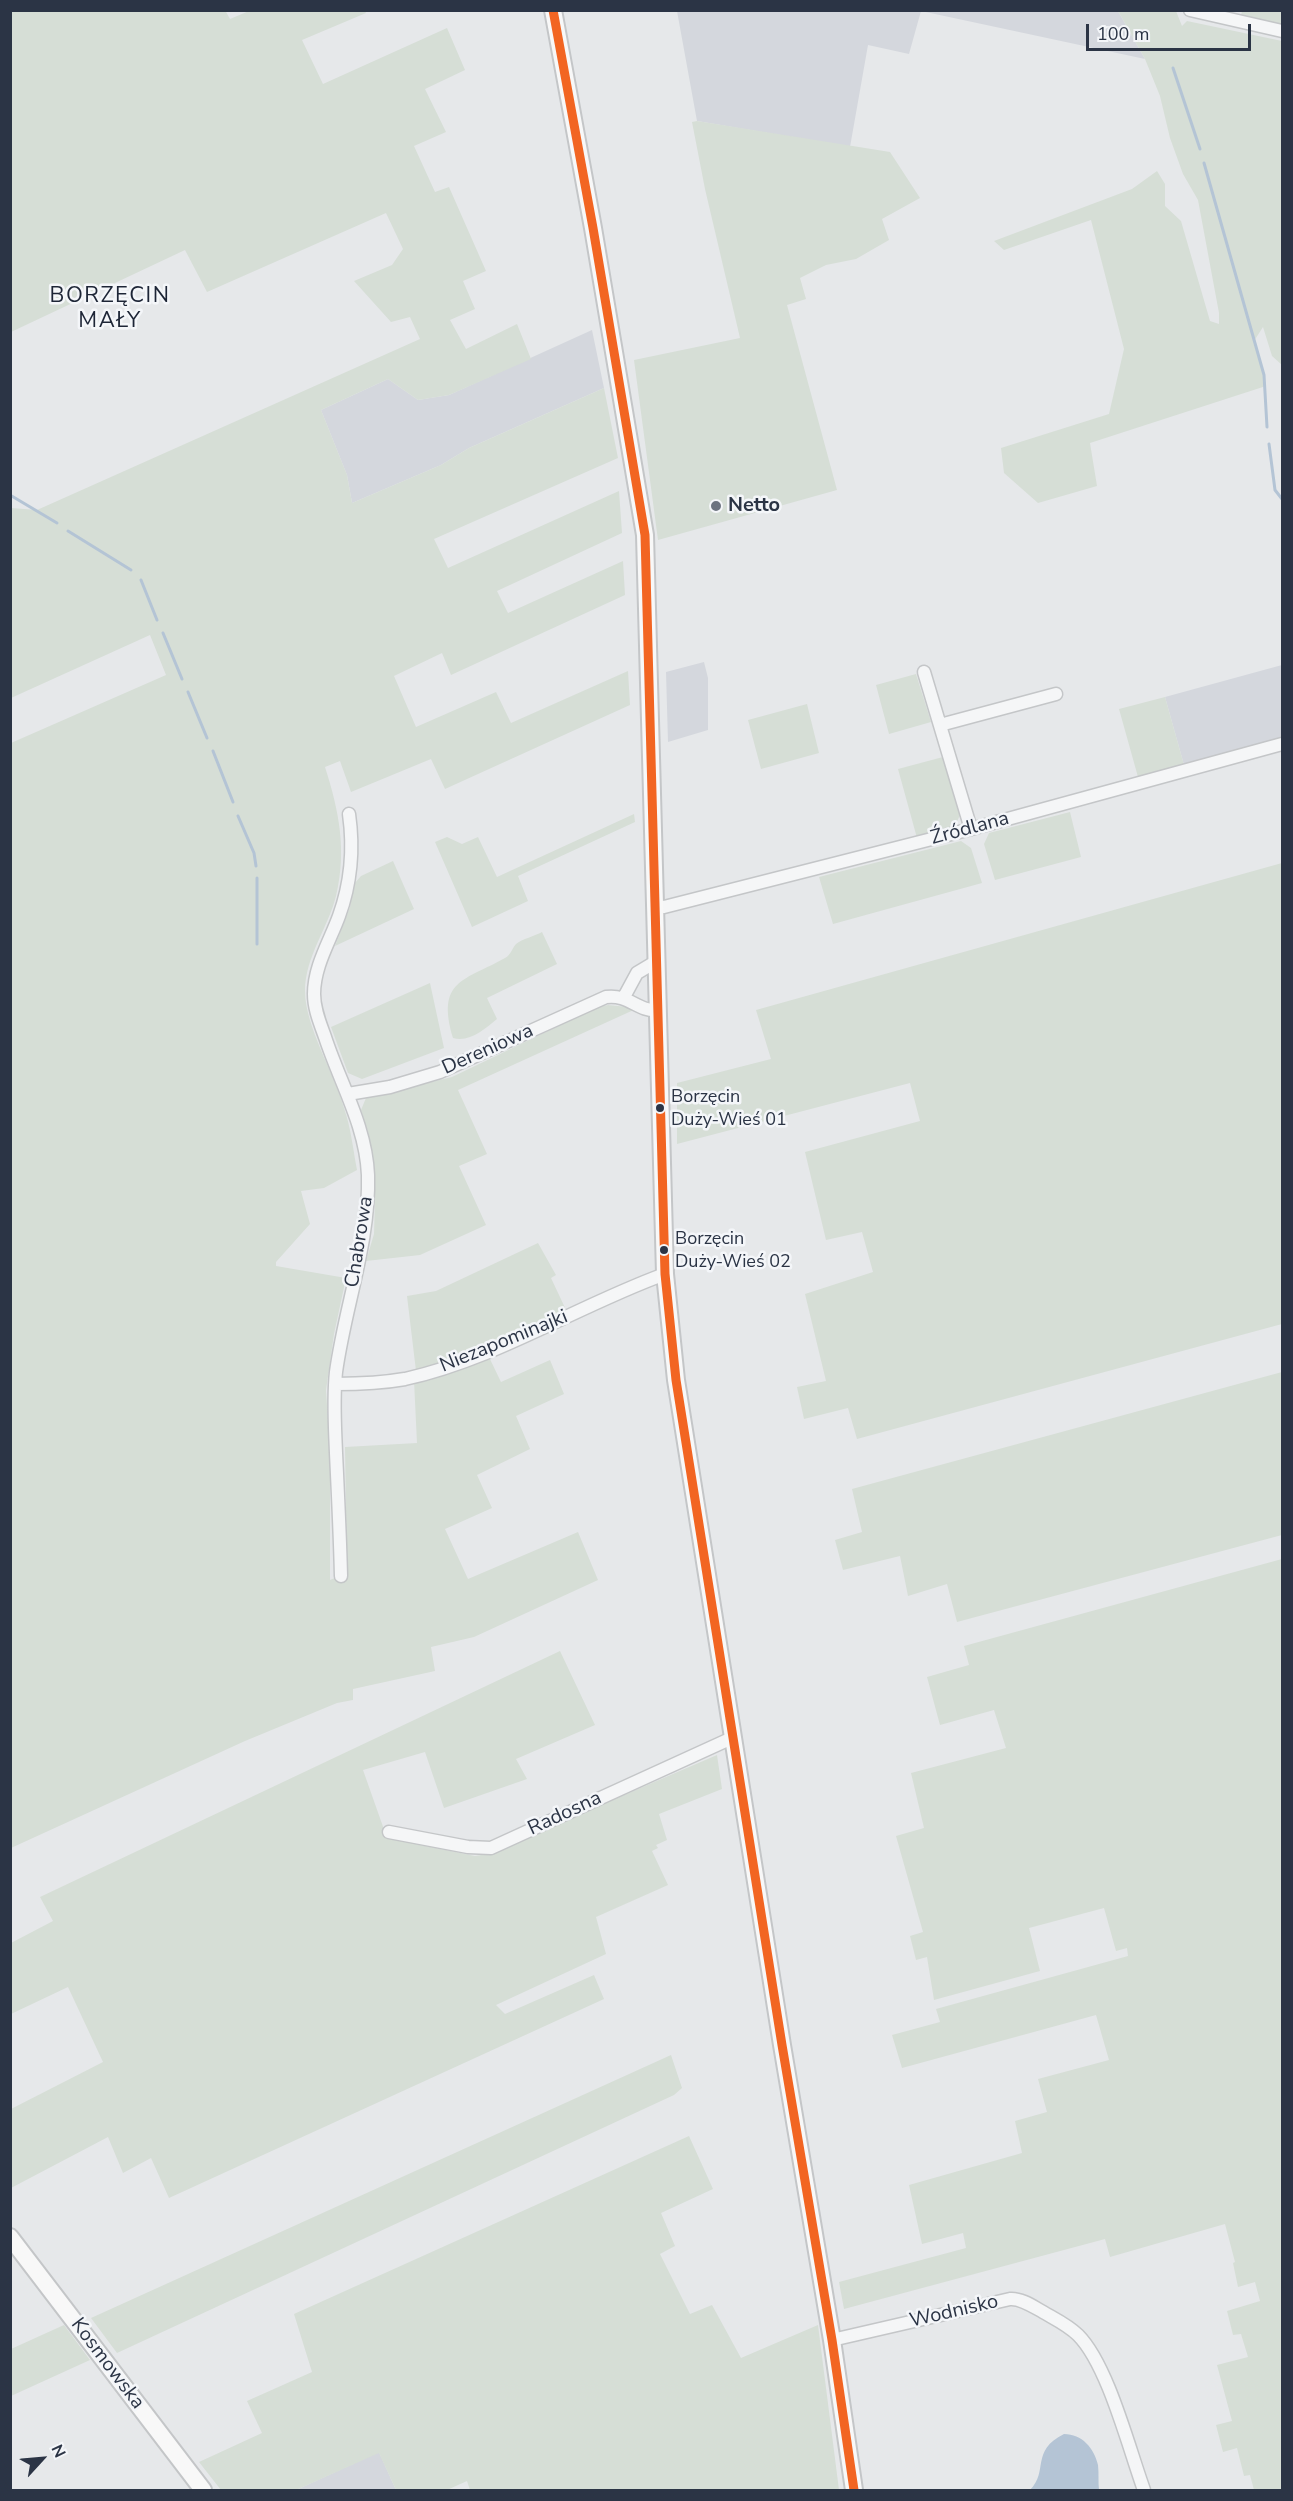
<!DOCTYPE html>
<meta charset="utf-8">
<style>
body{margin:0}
#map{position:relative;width:1293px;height:2501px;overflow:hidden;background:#e6e8ea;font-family:"Nunito Sans",sans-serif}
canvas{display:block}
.frame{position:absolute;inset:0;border:12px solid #2b3445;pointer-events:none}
.north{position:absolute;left:12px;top:2429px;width:60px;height:60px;-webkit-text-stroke:4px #f4f6f9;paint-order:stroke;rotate:64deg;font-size:16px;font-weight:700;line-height:24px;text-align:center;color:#2b3445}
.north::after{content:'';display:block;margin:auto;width:21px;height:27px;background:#2b3445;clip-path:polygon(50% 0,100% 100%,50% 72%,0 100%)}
.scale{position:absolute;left:1086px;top:24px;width:165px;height:27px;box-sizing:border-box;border:3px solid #2b3445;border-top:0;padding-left:8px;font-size:18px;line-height:21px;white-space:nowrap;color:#2b3445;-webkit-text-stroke:4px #f4f6f9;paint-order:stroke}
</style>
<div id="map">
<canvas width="1293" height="2501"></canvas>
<div class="frame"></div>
<div class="north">N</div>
<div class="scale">100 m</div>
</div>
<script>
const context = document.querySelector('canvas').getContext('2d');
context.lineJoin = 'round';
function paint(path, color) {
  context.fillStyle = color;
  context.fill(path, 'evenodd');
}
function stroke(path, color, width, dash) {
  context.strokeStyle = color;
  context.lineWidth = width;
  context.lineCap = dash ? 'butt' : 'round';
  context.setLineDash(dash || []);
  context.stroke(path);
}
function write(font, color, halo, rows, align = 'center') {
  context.font = font + ' "Nunito Sans",sans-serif';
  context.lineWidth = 5;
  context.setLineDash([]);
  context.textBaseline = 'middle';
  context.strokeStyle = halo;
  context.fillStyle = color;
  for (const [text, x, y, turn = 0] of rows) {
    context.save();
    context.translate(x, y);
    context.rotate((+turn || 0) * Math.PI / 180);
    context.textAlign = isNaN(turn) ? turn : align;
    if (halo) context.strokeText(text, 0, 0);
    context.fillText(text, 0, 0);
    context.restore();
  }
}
paint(new Path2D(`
 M677,11H1118L1145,59L921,11L909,54L868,45L850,147L697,121Z
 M592,330L604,388L469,448L441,465L352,503L347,475L321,410L388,379L418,400L449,395Z
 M704,662L708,678V730L668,742L666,672Z
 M1282,665V738L1184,765L1165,697Z
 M379,2452L396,2490H296Z`), '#d4d7dd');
paint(new Path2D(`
 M225,10L230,19L249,11H365L366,13L302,40L323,84L447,28L465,70L425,89L446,132L414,146L435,192L449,187L486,271L463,281L475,309L450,320L466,349L517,324L531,359L449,395L418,400L388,379L321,410L347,475L352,503L441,465L469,448L604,388L618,458L434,539L448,568L619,491L622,533L497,591L508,613L623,561L625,595L451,675L442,653L394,676L416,727L496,692L511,723L628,671L630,705L445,789L431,759L351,792L340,761L325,767C339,811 347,850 336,896C328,928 305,957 305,991C305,1026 334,1073 344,1108C351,1128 353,1149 357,1170L324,1188L301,1191L310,1224L276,1262V1266L346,1278L334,1334L326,1390L330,1453V1580L347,1573L345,1447L417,1443L414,1380L488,1355L501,1382L550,1360L564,1394L516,1416L530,1449L477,1475L492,1508L445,1529L468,1579L578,1532L598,1580L474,1637L431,1647L435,1671L353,1689V1700L337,1703L245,1741L11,1848V743L166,675L150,635L11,698V508L37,510L420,339L410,317L391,322L354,281L392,265L403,249L386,213L207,292L185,250L11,332L10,11Z
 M1118,11H1176L1182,26L1187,21L1282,41V365L1272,356L1263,327L1254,341L1266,386L1090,443L1097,486L1038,503L1004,473L1001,448L1109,414L1124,349L1091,220L1004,250L994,241L1132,189L1157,171L1165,184V206L1181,221L1210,321L1219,324V313L1198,200L1183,174L1170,138L1160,96L1145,59Z
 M1242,11H1282V24L1241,15Z
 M697,121L890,152L920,198L882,219L889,240L856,259L826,265L800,278L806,299L787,305L837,490L658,540L634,360L740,338L705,189L692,122Z
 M916,674L931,722L889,734L876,685Z
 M1165,697L1184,765L1138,777L1119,709Z
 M807,704L819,753L761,769L748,720Z
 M943,757L960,815L954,828L917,838L898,769Z
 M1070,812L1081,857L995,880L984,844L989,833Z
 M634,814L635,822L518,876L528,901L472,927L435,842L447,837L462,844L478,837L497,877Z
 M961,841L971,848L982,883L833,924L819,877Z
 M393,861L414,909L335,946L350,907L354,884L361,876Z
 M1282,863V1324L857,1439L848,1408L804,1419L797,1387L826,1381L805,1294L873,1272L862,1232L826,1240L805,1152L920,1121L910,1083L677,1144V1083L771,1059L756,1010Z
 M542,932L557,964L487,998L497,1019C485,1029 469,1043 453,1038C436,980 464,981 505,958C511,955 512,948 516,944C522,939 535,936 542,932Z
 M430,983L444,1048L362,1079L348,1073L331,1027Z
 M608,1005L638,1008L458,1090L487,1154L459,1166L486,1225L420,1255L366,1261L374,1234L375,1199L368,1132L361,1110L366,1098L452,1077L598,1007Z
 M538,1243L556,1275L551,1278L567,1312L462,1356L416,1371L407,1296L436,1291Z
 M1282,1372V1535L957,1622L947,1584L908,1596L900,1556L843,1570L835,1540L862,1532L852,1489Z
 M1282,1559V2490H1254L1250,2475L1244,2476L1237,2448L1223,2452L1216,2425L1232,2421L1217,2365L1248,2357L1241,2334L1233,2335L1227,2311L1260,2301L1255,2282L1238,2287L1233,2263L1235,2262L1225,2224L1110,2257L1105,2239L844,2309L839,2282L966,2248L963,2233L922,2244L909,2185L1022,2153L1015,2121L1047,2112L1038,2079L1109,2060L1096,2015L902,2068L892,2035L940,2022L936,2009L1128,1956L1127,1948L1116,1951L1104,1908L1029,1928L1040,1971L934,2000L927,1957L916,1960L910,1936L923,1932L896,1836L924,1828L911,1773L1006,1748L994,1710L940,1725L927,1677L969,1665L964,1646Z
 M560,1651L595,1725L516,1759L527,1779L444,1808L425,1752L363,1770L387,1838L475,1856L487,1854L717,1755L722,1789L659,1814L667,1840L656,1845L658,1848L652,1851L668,1885L596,1917L606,1954L496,2005L505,2014L594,1975L604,1999L169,2198L151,2158L123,2173L108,2137L11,2188V2109L103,2062L68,1987L11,2014V1943L53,1921L40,1897Z
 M671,2055L682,2088L674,2095L117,2353L91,2318Z
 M689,2136L713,2189L661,2213L675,2246L660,2254L690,2314L712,2305L741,2358L818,2325L839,2490H470L467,2481L447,2490H396L379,2453L296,2490H221L199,2462L262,2433L247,2401L312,2372L294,2314Z
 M64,2325L90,2360L11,2396V2349Z`), '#d6ded6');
paint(new Path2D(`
 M1064,2434C1082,2434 1094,2448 1098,2465C1099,2474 1098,2482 1099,2490H1030C1049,2471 1030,2451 1064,2434Z`), '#b4c4d5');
stroke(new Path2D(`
 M1173,68L1200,149
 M1204,163L1264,375L1267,427
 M1269,444L1275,490L1282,499
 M10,495L57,523
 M68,531L131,570
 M141,580L157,620
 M163,633L182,679
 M188,692L207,738
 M213,751L233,802
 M238,816L254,853L256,866
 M257,878V944`), '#b4c4d5', 3);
const street = new Path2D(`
 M1190,10L1282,31
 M924,672L971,829
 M940,725L1056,694
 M656,906L664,907L971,829L1282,744
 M624,997L637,973L657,961
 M348,1094L390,1087L440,1072L606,997C630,994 637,1012 658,1010
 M336,1384C359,1384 382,1383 405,1379C496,1359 577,1306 665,1274
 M341,1576C340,1535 338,1494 336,1453C335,1426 333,1399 336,1372C345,1306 370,1242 368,1175C366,1126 340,1083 325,1037C320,1023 314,1009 314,994C314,966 330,941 339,916C351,883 354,849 349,814
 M389,1832L468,1847L491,1848L732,1738
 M832,2340L1010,2299C1021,2298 1034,2307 1043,2312C1055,2319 1068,2325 1078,2335C1108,2365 1129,2449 1144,2490`);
const secondary = new Path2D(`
 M553,10L593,228L645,535L665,1274L676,1380L782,2045L832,2340L854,2490
 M10,2237L203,2490`);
stroke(street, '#c4c6c8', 15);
stroke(secondary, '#c4c6c8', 20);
stroke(street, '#f5f6f7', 12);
stroke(secondary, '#f8f8f8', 16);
stroke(new Path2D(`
 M553,10L593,228L645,535L665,1274L676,1380L782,2045L832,2340L854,2490`), '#f26522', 9);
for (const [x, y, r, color] of [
 [716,506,6,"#6c737f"],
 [660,1108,5,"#2b3445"],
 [664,1250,5,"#2b3445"]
]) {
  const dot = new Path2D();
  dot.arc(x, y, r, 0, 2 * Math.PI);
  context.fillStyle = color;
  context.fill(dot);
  stroke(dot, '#f4f6f9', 2);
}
write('18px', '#2b3445', '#f4f6f9', [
 ["Borzęcin",671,1098],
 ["Duży-Wieś 01",671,1121],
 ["Borzęcin",675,1240],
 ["Duży-Wieś 02",675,1263]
], 'left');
write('bold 20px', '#2b3445', '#f4f6f9', [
 ["Netto",728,506]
], 'left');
write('20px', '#2b3445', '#f4f6f9', [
 ["Źródlana",970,829,-15],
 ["Dereniowa",488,1050,-24],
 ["Chabrowa",360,1242,-81],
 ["Niezapominajki",504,1342,-22],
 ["Radosna",565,1814,-25],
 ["Wodnisko",954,2312,-13],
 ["Kosmowska",107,2364,53]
]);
context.letterSpacing = '1.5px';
write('22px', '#1d2536', '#f4f6f9', [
 ["BORZĘCIN",110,297],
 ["MAŁY",110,322]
]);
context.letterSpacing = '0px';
</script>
